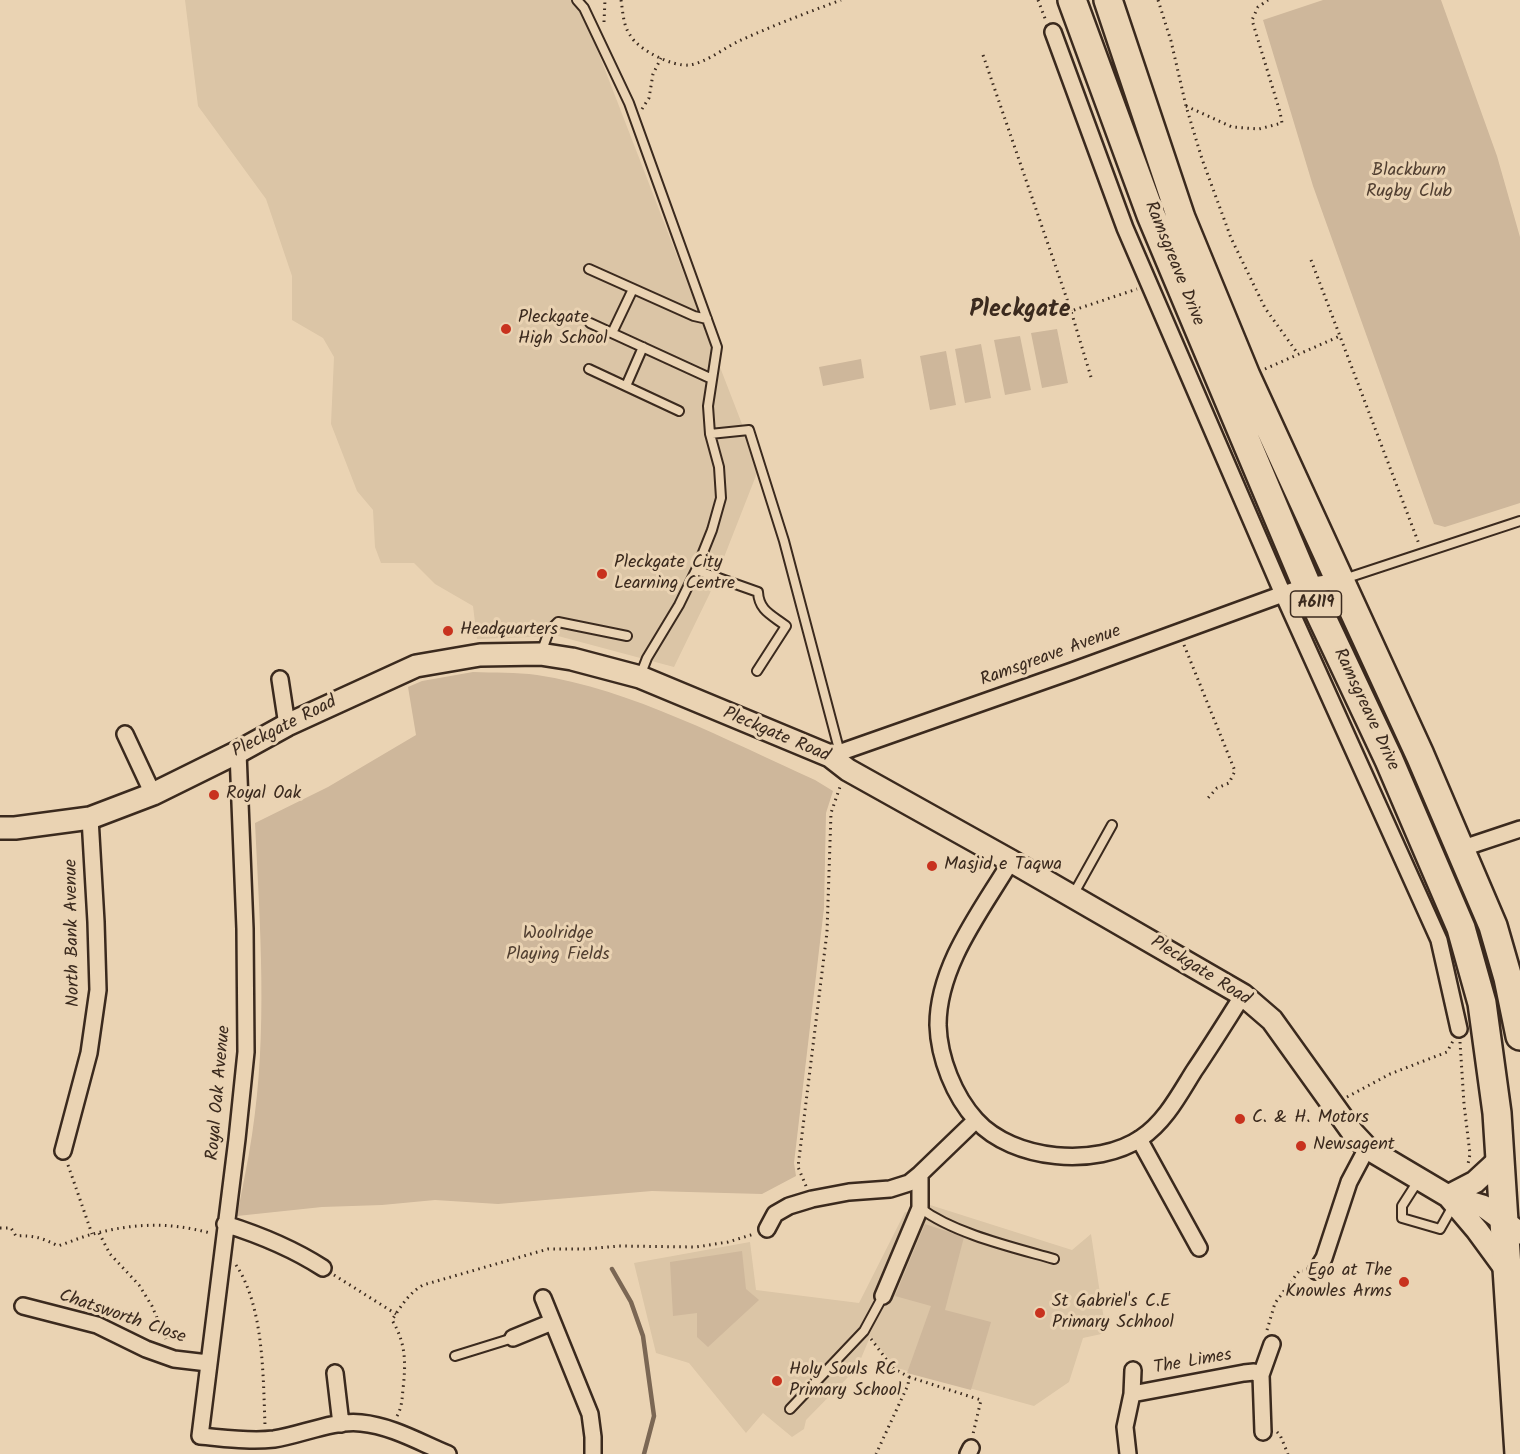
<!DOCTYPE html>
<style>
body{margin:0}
canvas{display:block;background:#ead3b3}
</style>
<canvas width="1520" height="1454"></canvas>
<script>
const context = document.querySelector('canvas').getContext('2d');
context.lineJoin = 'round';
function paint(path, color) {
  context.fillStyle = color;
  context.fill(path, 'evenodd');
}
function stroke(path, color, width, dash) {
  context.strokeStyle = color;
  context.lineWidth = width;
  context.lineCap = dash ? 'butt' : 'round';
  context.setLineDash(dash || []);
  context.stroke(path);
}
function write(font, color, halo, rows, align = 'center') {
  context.font = font + ' Kalam,sans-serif';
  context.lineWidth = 6;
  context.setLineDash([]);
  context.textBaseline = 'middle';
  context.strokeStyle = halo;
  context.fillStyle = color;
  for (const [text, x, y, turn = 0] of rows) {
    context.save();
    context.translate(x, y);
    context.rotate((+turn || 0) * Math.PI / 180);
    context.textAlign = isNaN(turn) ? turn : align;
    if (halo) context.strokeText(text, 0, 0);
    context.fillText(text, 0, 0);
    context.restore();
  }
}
paint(new Path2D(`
 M185,0H578L759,468L710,593L674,667L558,636L477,639L473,606L435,584L414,563H381L375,547L373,510L357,491L331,424L334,357L323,338L292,320V276L266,199L198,106Z
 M927,1204L1072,1250L1091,1234L1106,1333L1083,1338L1069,1382L1034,1406L897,1368L870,1337L857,1368L806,1420L804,1429L792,1437L763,1413L746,1433L689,1363L656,1353L634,1263L750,1242L756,1290L859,1303L905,1212L921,1216Z`), '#dbc5a6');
paint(new Path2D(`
 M1323,0H1441L1497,156L1520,237V503L1445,527L1434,524L1313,186L1263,20Z
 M1057,329L1068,383L1042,388L1031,333Z
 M1020,336L1031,390L1005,395L994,340Z
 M981,344L991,398L965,403L955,349Z
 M946,351L956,405L930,410L920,356Z
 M861,359L864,378L823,386L819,367Z
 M473,672C494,673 516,672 537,675C631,689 728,741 815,780L833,791L826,813L824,908L794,1163L796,1176L762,1194L652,1191L498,1204L435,1200L382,1205L322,1207L237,1216C242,1189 248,1162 252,1135C268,1033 260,925 255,823L328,787L416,735L408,687L422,681Z
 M925,1224L964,1237L945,1310L991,1322L971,1390L907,1373L931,1306L895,1296Z
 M742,1251L746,1289L759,1300L708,1347L697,1337V1313L673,1316L670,1262Z`), '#ceb79b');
stroke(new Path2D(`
 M612,1269L631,1302L643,1336L654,1416L644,1454`), '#7b6754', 4.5);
const lane = new Path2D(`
 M577,0L584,8L629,103L717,347L708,406L710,434L719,467L721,498L712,530L696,570L679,605L647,658L640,676
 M589,269L694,316L707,319
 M590,323L712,379
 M612,333L633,289
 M589,369L679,411
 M626,386L643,347
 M710,434L749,430L784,541L840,753
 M696,570L758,592C759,611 772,615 786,626L757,671
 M1344,579L1520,521
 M541,653L549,631L558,622L627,636
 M1073,895L1112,825
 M1418,1181L1402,1206V1218L1440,1229L1453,1206
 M920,1208C955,1234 1012,1247 1054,1259
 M455,1356L513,1338
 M790,1409L864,1331L883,1296`);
const street = new Path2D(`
 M1053,32L1125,228L1283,594L1439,940L1459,1029
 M280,679L287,725
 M125,734L153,794
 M238,752L245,929L246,1052L237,1139L200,1436C224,1438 249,1442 274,1439C302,1435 332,1420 361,1423C392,1426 419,1442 448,1454
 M830,756L1072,671L1283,594L1307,586L1340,581
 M1460,849L1520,829
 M1011,861C982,910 938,965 938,1025C939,1058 954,1096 976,1120C1013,1161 1097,1168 1141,1138C1165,1122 1179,1095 1194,1071C1211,1046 1227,1020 1243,995
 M1139,1139L1199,1248
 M63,1151L89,1053L98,990L96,922L90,818
 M225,1224C260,1235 292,1248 323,1268
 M767,1229L775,1214L789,1206L812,1199L849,1192L890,1189L909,1183L920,1174
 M1316,1271L1324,1258L1349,1182L1367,1148
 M883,1296L920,1208V1174L976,1120
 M543,1298L590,1414L593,1437V1454
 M23,1306L97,1325L146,1349L174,1359L208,1363
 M513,1338L552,1322
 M335,1373L341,1424
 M1132,1394L1244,1373L1254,1372L1261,1375
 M1263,1432L1261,1375L1272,1344
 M968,1454L971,1448
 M1128,1454L1125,1427L1132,1394L1133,1370`);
const secondary = new Path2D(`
 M0,828H15L90,818L153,794L238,752L287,725L416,666L480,655L540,654L572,659L640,677L830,756L848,770L1011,861L1243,995L1272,1020L1353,1133L1367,1148L1448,1196L1483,1206L1520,1233
 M1448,1196L1475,1182L1501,1158
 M1449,1197L1477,1230L1507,1271`);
const highway = new Path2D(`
 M1072,0L1151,215L1307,586L1389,760L1461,928L1482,1003L1497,1113L1519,1454
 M1108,0L1181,218L1246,376L1420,755L1493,926L1508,978L1520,1036`);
stroke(lane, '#3b2a1e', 12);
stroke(street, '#3b2a1e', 20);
stroke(secondary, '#3b2a1e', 26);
stroke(highway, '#3b2a1e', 32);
stroke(new Path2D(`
 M621,0C623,12 623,25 630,35C638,50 673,67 689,65C706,63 724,48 739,41C772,26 806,13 841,0
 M1038,0L1046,21
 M1158,0L1171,41L1186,106L1202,159L1231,238L1265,308L1298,354
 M604,22L605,0
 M983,55L1071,311
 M1186,106L1232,127L1259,129L1282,123L1280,112L1252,20L1258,7L1268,0
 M642,109L649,98L653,74L661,58
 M1311,260L1419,544
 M1265,369L1340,336
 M1091,377L1071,311L1137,289
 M1184,645L1235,771L1229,783L1217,788L1208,798
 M1460,1042L1464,1104L1470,1154L1468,1164
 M1347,1097L1390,1074L1447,1052L1453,1041
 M68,1165L92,1234
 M806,1186L798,1167L827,932L831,813L841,784
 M0,1228H11L16,1236C33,1235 43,1238 58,1246C70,1242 81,1237 93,1234C135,1223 169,1222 210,1233
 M99,1233L110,1254L139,1285L152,1306L166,1339
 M236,1265C264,1307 263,1376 265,1425
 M334,1275L396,1314
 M1267,1330L1275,1303L1299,1271H1303
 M871,1339L893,1368L909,1377L908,1385L876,1454
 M909,1377L981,1400L973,1434
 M397,1416C402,1407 402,1399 403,1389C406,1363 406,1343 392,1320C401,1306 409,1293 423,1285L548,1249H586L619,1246L696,1247L728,1242L754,1234
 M1277,1432L1280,1435L1288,1454`), '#3b2a1e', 3, [1.5, 4.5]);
stroke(lane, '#ead3b3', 8);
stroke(street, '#ead3b3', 15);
stroke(secondary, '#ead3b3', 21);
stroke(highway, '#ead3b3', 27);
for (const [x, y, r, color] of [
 [506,329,6,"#c8321e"],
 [602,574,6,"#c8321e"],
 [448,631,6,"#c8321e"],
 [214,795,6,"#c8321e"],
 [932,866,6,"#c8321e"],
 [1240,1119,6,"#c8321e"],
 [1301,1146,6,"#c8321e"],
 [1404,1282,6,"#c8321e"],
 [1040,1313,6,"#c8321e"],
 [777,1381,6,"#c8321e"]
]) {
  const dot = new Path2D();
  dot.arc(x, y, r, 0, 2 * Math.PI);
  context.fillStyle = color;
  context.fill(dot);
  stroke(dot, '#ead3b3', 2);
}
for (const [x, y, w] of [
 [1316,604,51]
]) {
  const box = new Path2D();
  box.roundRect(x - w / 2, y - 13, w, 26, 4.5);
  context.fillStyle = '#ead3b3';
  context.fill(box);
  stroke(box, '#3b2a1e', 1.5);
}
write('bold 16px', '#3b2a1e', null, [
 ["A6119",1316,604]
]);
write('18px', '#513f31', '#ead3b3', [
 ["Blackburn",1409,172],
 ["Rugby Club",1409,193],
 ["Woolridge",558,935],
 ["Playing Fields",558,956]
]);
write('18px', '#3b2a1e', '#ead3b3', [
 ["Ramsgreave Drive",1173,264,68],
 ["Ramsgreave Avenue",1051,657,-20],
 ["Ramsgreave Drive",1365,710,65],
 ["Pleckgate Road",285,728,-27],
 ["Pleckgate Road",776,736,23],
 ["North Bank Avenue",74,933,-91],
 ["Pleckgate Road",1200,972,32],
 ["Royal Oak Avenue",220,1093,-85],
 ["Chatsworth Close",122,1318,19],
 ["The Limes",1193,1363,-10]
]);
write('18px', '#3b2a1e', '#ead3b3', [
 ["Pleckgate",518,319],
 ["High School",518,340],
 ["Pleckgate City",614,564],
 ["Learning Centre",614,585],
 ["Headquarters",460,631],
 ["Royal Oak",226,795],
 ["Masjid e Taqwa",944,866],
 ["C. & H. Motors",1252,1119],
 ["Newsagent",1313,1146],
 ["Ego at The",1392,1272,"right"],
 ["Knowles Arms",1392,1293,"right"],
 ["St Gabriel's C.E",1052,1303],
 ["Primary Schhool",1052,1324],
 ["Holy Souls RC",789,1371],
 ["Primary School",789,1392]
], 'left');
write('bold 24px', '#3b2a1e', '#ead3b3', [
 ["Pleckgate",1020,312]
]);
</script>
